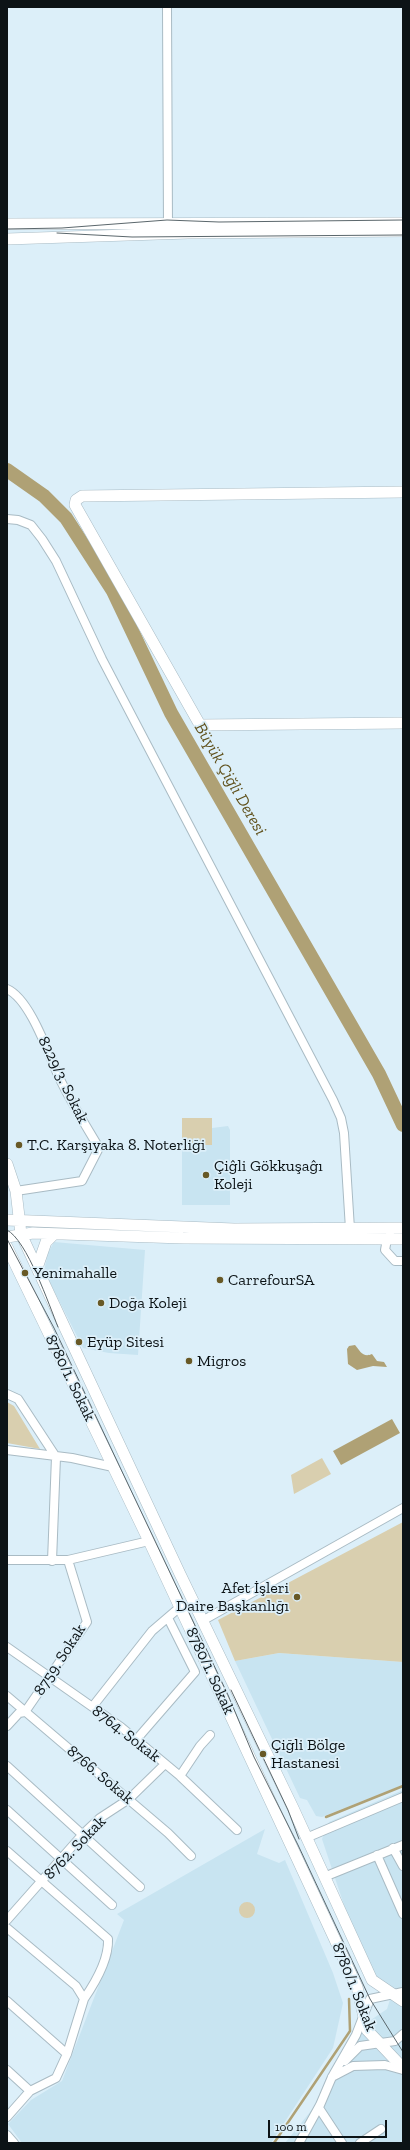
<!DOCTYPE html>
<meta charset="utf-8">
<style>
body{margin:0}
#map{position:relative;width:410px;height:2150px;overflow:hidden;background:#dceff9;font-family:"Zilla Slab",serif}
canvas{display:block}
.frame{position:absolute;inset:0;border:8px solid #0c1316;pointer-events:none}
.scale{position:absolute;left:268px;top:2120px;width:119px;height:18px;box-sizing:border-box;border:2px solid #0c1316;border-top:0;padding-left:5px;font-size:12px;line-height:14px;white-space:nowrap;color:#0c1316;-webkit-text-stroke:3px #dceff9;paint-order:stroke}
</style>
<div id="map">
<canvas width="410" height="2150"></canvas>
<div class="frame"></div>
<div class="scale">100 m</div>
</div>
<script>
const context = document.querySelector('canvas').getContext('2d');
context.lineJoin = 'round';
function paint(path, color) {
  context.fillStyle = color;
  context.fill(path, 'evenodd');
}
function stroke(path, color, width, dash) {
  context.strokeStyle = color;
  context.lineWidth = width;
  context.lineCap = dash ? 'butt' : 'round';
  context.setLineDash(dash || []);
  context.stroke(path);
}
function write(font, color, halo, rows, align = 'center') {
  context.font = font + ' "Zilla Slab",serif';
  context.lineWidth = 3.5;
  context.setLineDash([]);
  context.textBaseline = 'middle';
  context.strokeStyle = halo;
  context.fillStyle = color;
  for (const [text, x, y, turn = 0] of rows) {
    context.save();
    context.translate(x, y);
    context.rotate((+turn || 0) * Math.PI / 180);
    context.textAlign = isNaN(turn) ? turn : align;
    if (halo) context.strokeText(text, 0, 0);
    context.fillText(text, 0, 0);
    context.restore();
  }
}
paint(new Path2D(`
 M182,1118H212V1128L228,1126L230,1130V1205H182Z
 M54,1242L145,1250L138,1355L109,1353L83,1348L44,1271L48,1253Z
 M279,1653L403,1662V1785L322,1817L316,1816L307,1800L300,1798L235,1661Z
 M403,1790V2143H285L327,2091L365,2024L387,2009L392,1993L371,1971L348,1917L322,1839L329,1822Z
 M265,1829L257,1854L279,1863L285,1860L333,1973L343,2003L333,2048L271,2143H22L8,2124L31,2100L62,2081L124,1920L117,1914Z`), '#c8e4f1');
paint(new Path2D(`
 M182,1118H212V1145H182Z
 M7,1402L14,1406L40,1449L7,1443Z
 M322,1458L331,1474L294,1494L291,1475Z
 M403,1522V1662L279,1653L235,1661L218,1620Z
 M239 1910a8 8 0 1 1 16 0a8 8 0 1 1-16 0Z`), '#d9cfaf');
paint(new Path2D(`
 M355,1345C360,1351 363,1358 372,1354L377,1361L384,1362L387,1367L373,1366L357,1370L348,1364L347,1349L349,1346Z
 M392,1419L400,1433L341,1465L333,1451Z`), '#afa175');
stroke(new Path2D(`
 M326,1817L403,1786
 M274,2143L350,2031L349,1999`), '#afa175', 2.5);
stroke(new Path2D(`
 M7,470L44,496L66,518L113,591L171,713L379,1074L403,1125`), '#afa175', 14);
const street = new Path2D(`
 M167,7L168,228
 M7,519L18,520L31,525L42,539L56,561L102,659L333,1100L341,1118L344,1133L350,1229
 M7,989C30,999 48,1053 58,1075C70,1101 85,1124 99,1148L82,1181L16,1191
 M390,1235L387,1239L385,1250L395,1261H403
 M7,1394L18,1399L56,1457L52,1561
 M7,1450L72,1458L113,1467
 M7,1560H68L149,1541
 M202,1621L403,1508
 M7,1647L121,1727L180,1776L237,1830
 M7,1696L168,1833L191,1856
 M93,1706L152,1631L180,1607
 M7,1726L19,1713L25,1712L87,1622L68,1560
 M136,1740L195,1672L168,1618
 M7,1766L140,1887
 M180,1776L200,1746L210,1735
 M7,1810L112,1905
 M306,1838L403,1797
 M393,1848L403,1866
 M7,1851L108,1939C109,1959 95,1983 84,1999
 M377,1855L403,1914
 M324,1877L403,1845
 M7,1920L83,1834L100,1818L129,1799L165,1764
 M7,1928L76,1986L84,1999L67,2054L56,2078L30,2091L7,2117
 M7,2001L67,2054
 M345,2061L360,2046L395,2041L403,2034
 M7,2070L30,2091
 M332,2077L353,2066L385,2065L403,2070
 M319,2108L342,2143
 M7,2135L14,2143
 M299,2143L320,2105L332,2077L356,2035L370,1999L403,1992
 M360,2143L381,2129`);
const secondary = new Path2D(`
 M7,224L403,223
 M7,239L188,233L403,231
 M403,492L82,496L76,500L75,505L200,725L403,723
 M7,1164L16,1191L21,1234L180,1574L293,1808L372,1980L403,2001
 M7,1220L234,1229L403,1228
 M7,1237L33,1233L183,1238L403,1239
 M7,1247L149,1541L357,1987L367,2030L403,2068
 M37,1268L46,1242L54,1234`);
stroke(street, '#a9bbc4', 10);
stroke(secondary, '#a9bbc4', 12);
stroke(street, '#fff', 8);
stroke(secondary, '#fff', 11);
stroke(new Path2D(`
 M7,229L62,228L167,220L219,222L403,220
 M57,233L132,237L403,235
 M7,1230C27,1240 49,1305 58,1327
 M7,1239L54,1328L228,1695L254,1757L298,1845L370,1999L403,2052
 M231,1690L288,1810L299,1839`), '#5b676c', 1);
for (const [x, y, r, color] of [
 [19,1145,4,"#685926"],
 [206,1175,4,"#685926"],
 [25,1273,4,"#685926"],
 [220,1280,4,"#685926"],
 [101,1303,4,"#685926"],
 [79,1342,4,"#685926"],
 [189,1361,4,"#685926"],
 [297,1597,4,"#685926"],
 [263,1754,4,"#685926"]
]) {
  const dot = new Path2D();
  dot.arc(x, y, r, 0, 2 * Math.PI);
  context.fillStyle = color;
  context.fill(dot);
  stroke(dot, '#dceff9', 1.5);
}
write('16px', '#0c1316', '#dceff9', [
 ["8229/3. Sokak",63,1080,64],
 ["8780/1. Sokak",70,1378,64],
 ["8759. Sokak",60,1660,-57],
 ["8780/1. Sokak",210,1671,65],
 ["8764. Sokak",126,1734,38],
 ["8766. Sokak",100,1775,40],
 ["8762. Sokak",75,1848,-46],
 ["8780/1. Sokak",354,1987,68]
]);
write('16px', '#0c1316', '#dceff9', [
 ["T.C. Karşıyaka 8. Noterliği",27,1145],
 ["Çiĝli Gökkuşaĝı",214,1166],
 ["Koleji",214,1184],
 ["Yenimahalle",33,1273],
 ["CarrefourSA",228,1280],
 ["Doğa Koleji",109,1303],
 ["Eyüp Sitesi",87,1342],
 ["Migros",197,1361],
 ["Afet İşleri",289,1588,"right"],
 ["Daire Başkanlığı",289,1606,"right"],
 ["Çiğli Bölge",271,1745],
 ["Hastanesi",271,1763]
], 'left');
write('italic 17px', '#60511c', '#dceff9', [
 ["Büyük Çiğli Deresi",230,779,60]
]);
</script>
